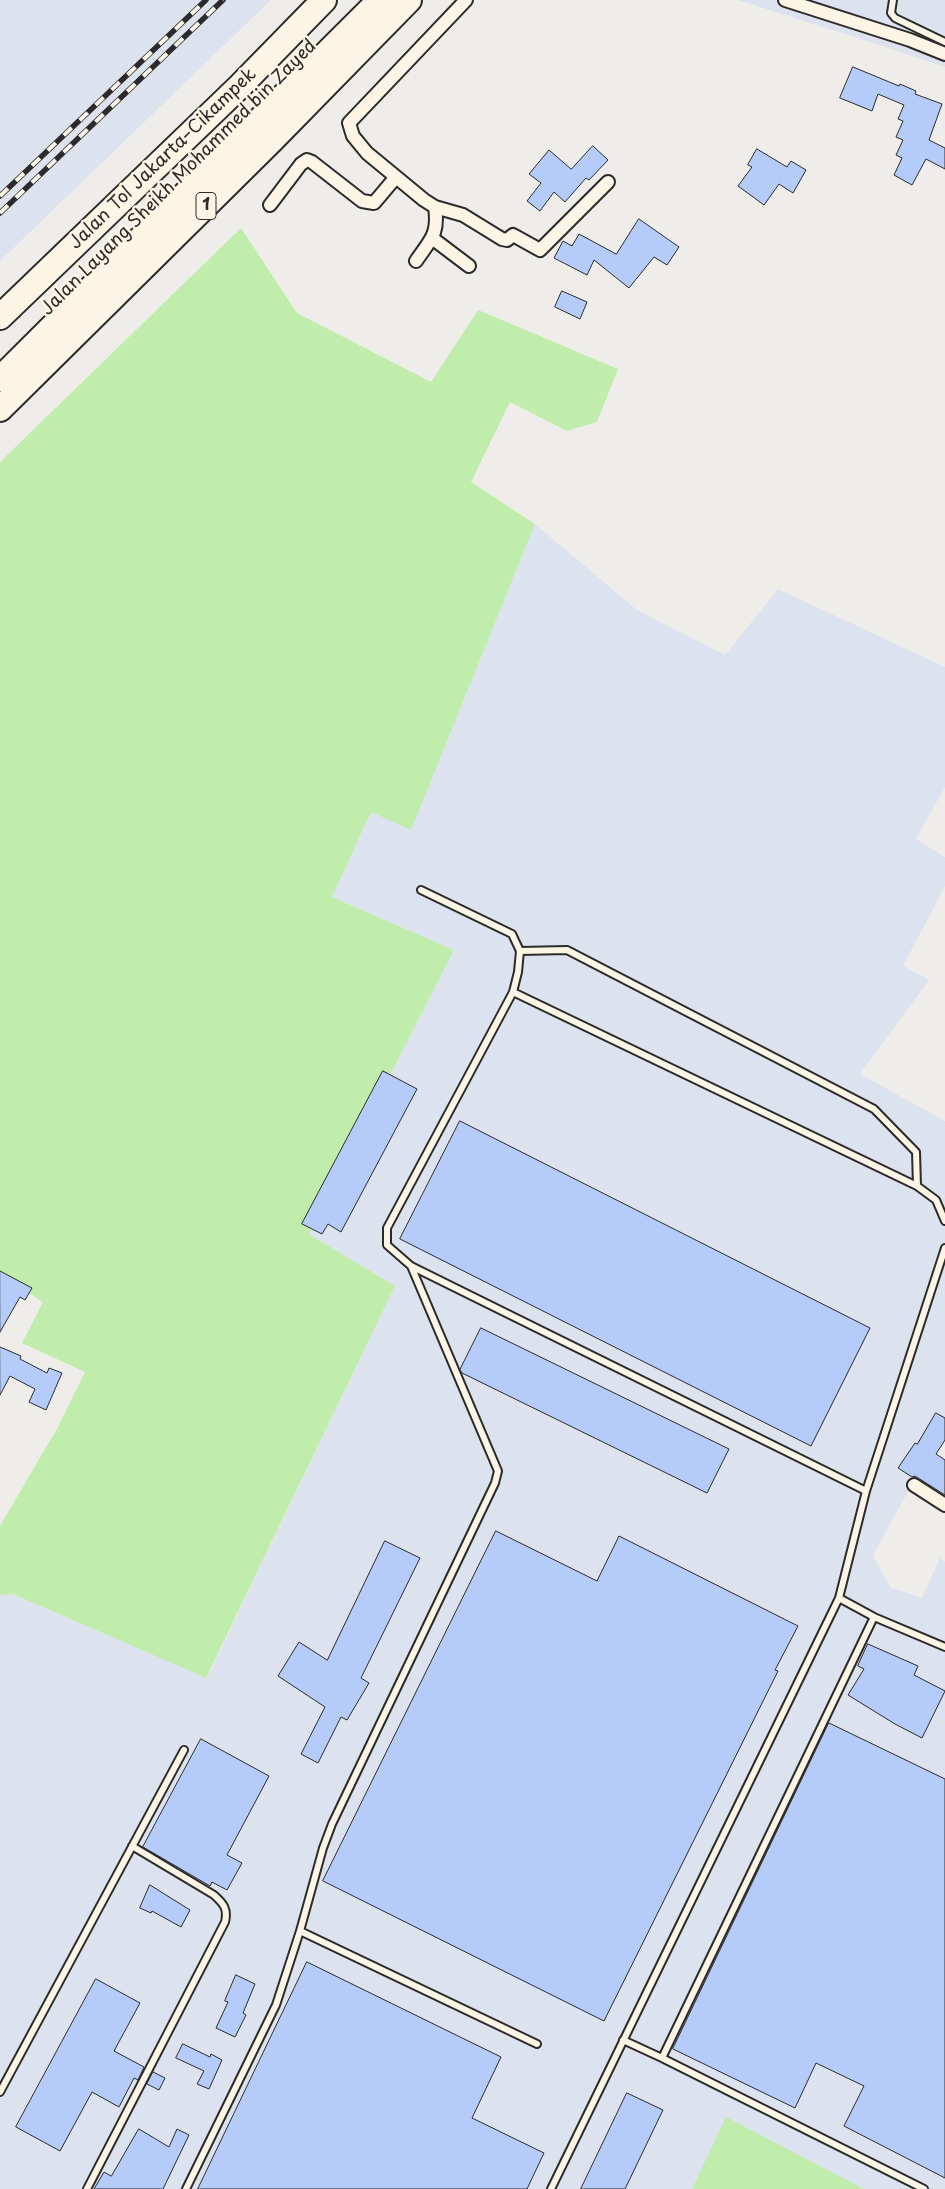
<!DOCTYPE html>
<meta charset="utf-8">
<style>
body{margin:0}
canvas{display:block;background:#eeede9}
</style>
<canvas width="945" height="2189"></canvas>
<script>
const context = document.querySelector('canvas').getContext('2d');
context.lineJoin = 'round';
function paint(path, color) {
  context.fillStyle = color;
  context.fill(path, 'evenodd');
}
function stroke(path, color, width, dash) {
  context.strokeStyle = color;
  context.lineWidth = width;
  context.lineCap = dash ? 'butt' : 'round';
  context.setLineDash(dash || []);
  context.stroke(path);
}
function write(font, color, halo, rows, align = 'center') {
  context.font = font + ' "Playpen Sans",sans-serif';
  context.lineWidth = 5;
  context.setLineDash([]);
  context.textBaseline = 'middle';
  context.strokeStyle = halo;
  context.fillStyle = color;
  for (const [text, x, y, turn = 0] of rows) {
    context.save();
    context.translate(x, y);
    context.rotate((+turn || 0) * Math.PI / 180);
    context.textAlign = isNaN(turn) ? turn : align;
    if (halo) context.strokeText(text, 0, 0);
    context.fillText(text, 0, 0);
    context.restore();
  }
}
paint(new Path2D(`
 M0,0H271L0,261Z
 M738,0H945V67L873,43Z
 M535,524L637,610L725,655L778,589L945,667V787L916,839L945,857V886L903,966L929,980L860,1074L945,1121V1425L873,1555L890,1587L922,1598L940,1558L945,1562V2189H0V1595L13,1594L207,1678L395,1286L309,1234L454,950L332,897L371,812L411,829Z`), '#dde3ee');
paint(new Path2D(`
 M241,228L297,313L431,382L478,310L618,369L597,422L567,431L510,402L471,482L535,524L411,830L371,812L332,897L454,950L309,1234L395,1286L206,1678L13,1594L0,1595V1526L58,1427L85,1372L22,1343L43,1302L0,1275V462Z
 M726,2117L864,2189H692Z`), '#c0edab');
const building = new Path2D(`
 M853,67L899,86L900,84L916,91L915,94L942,104L929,140L945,148V169L926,159L912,185L894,175L902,158L896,155L903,140L896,137L903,121L898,119L904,105L878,94L872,111L840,98Z
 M593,146L608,160L589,180L586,178L565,202L554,192L540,211L527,201L541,183L529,174L549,150L571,169Z
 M757,149L787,167L791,161L806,170L793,193L779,184L764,205L738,186L752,167L748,165Z
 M639,219L679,247L667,265L654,257L629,288L594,260L587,275L554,258L563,241L572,246L579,234L616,254Z
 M562,291L587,302L580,319L555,307Z
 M383,1071L417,1089L341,1232L328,1224L322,1234L302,1224Z
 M460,1121L870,1328L811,1446L400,1239Z
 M0,1271L32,1288L25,1300L20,1297L0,1332Z
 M481,1328L729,1449L707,1493L462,1373L460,1370Z
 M0,1347L21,1356L20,1359L47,1373L49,1368L62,1373L46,1410L29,1402L35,1389L10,1376L0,1395Z
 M936,1413L945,1418V1440L936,1454L945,1460V1495L915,1476L912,1477L898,1468L915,1443L917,1444Z
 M496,1531L597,1581L619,1536L798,1626L775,1670L778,1671L604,2021L323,1881Z
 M385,1541L420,1558L361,1678L369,1683L347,1720L341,1717L318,1763L301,1754L325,1707L278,1676L299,1642L327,1660Z
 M868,1644L918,1666L914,1675L945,1691L922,1738L895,1724L848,1695L864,1669L858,1666Z
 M829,1723L945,1779V2178L844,2126L864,2086L816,2063L795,2108L673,2049Z
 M201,1739L269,1776L227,1855L242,1863L227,1890L212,1882L210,1886L143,1847Z
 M150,1885L190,1910L181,1927L152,1911L151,1913L140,1908Z
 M307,1962L501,2057L472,2118L544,2153L527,2189H198Z
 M236,1975L255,1984L243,2013L246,2015L235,2037L216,2028L228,2002L225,2001Z
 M96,1979L140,2003L114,2051L144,2067L138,2080L134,2078L119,2107L92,2092L60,2151L16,2127Z
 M183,2044L210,2057L211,2054L222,2060L209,2089L197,2084L204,2071L176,2058Z
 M153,2072L165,2078L159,2090L147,2084Z
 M627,2093L663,2110L625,2189H581Z
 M139,2129L169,2147L177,2129L189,2135L163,2189H94L104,2172L111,2176Z`);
paint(building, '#b5ccfa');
stroke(building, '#2b2b2b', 1);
const service = new Path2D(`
 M893,0L891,13L895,18L945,42
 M421,890L512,934L520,951L518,972L513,992L387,1228V1245L411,1266L866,1491
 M520,951L567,950L874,1109L916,1152L917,1186
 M513,992L917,1186L936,1200L945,1221
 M839,1598L874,1617L945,1647
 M874,1617L662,2058L924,2189
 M300,1931L537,2044
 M623,2040L662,2058
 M0,2092L184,1750
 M87,2189L225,1922C228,1909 224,1904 214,1895L132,1846
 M186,2189L276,2005L300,1931L323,1848L332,1824L495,1483L498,1471L411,1266
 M551,2189L839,1598L866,1491L945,1248`);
const minor = new Path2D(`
 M466,0L349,123L353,136L367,153L424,200L435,207L463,215L502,239L507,240L513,235L540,250L608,182
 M785,0L910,40L945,54
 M270,205L301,164L307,160L312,162L362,201L374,203L396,177
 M432,238L469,266
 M416,261C431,239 439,234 435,207
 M914,1485L945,1505`);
const motorway = new Path2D(`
 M0,317L240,86L324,0
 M0,379L380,0
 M0,409L272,140L409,0`);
stroke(service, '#2b2b2b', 10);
stroke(minor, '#2b2b2b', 16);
stroke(motorway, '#2b2b2b', 28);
stroke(service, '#fcf5e5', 6);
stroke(minor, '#fcf5e5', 12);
stroke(motorway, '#fcf5e5', 24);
const rail = new Path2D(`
 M0,196L206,0
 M0,213L223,0`);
stroke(rail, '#2b2b2b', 5.5);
stroke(rail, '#fcf5e5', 4, [11]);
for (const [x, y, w] of [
 [206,206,20]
]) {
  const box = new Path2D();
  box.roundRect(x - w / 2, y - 13.5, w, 27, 4);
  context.fillStyle = '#fcf5e5';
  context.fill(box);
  stroke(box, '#2b2b2b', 1);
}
write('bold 16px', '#2b2b2b', null, [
 ["1",206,206]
]);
write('18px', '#2b2b2b', '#fcf5e5', [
 ["Jalan Tol Jakarta–Cikampek",163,159,-44],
 ["Jalan Layang Sheikh Mohammed bin Zayed",179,178,-45]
]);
</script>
